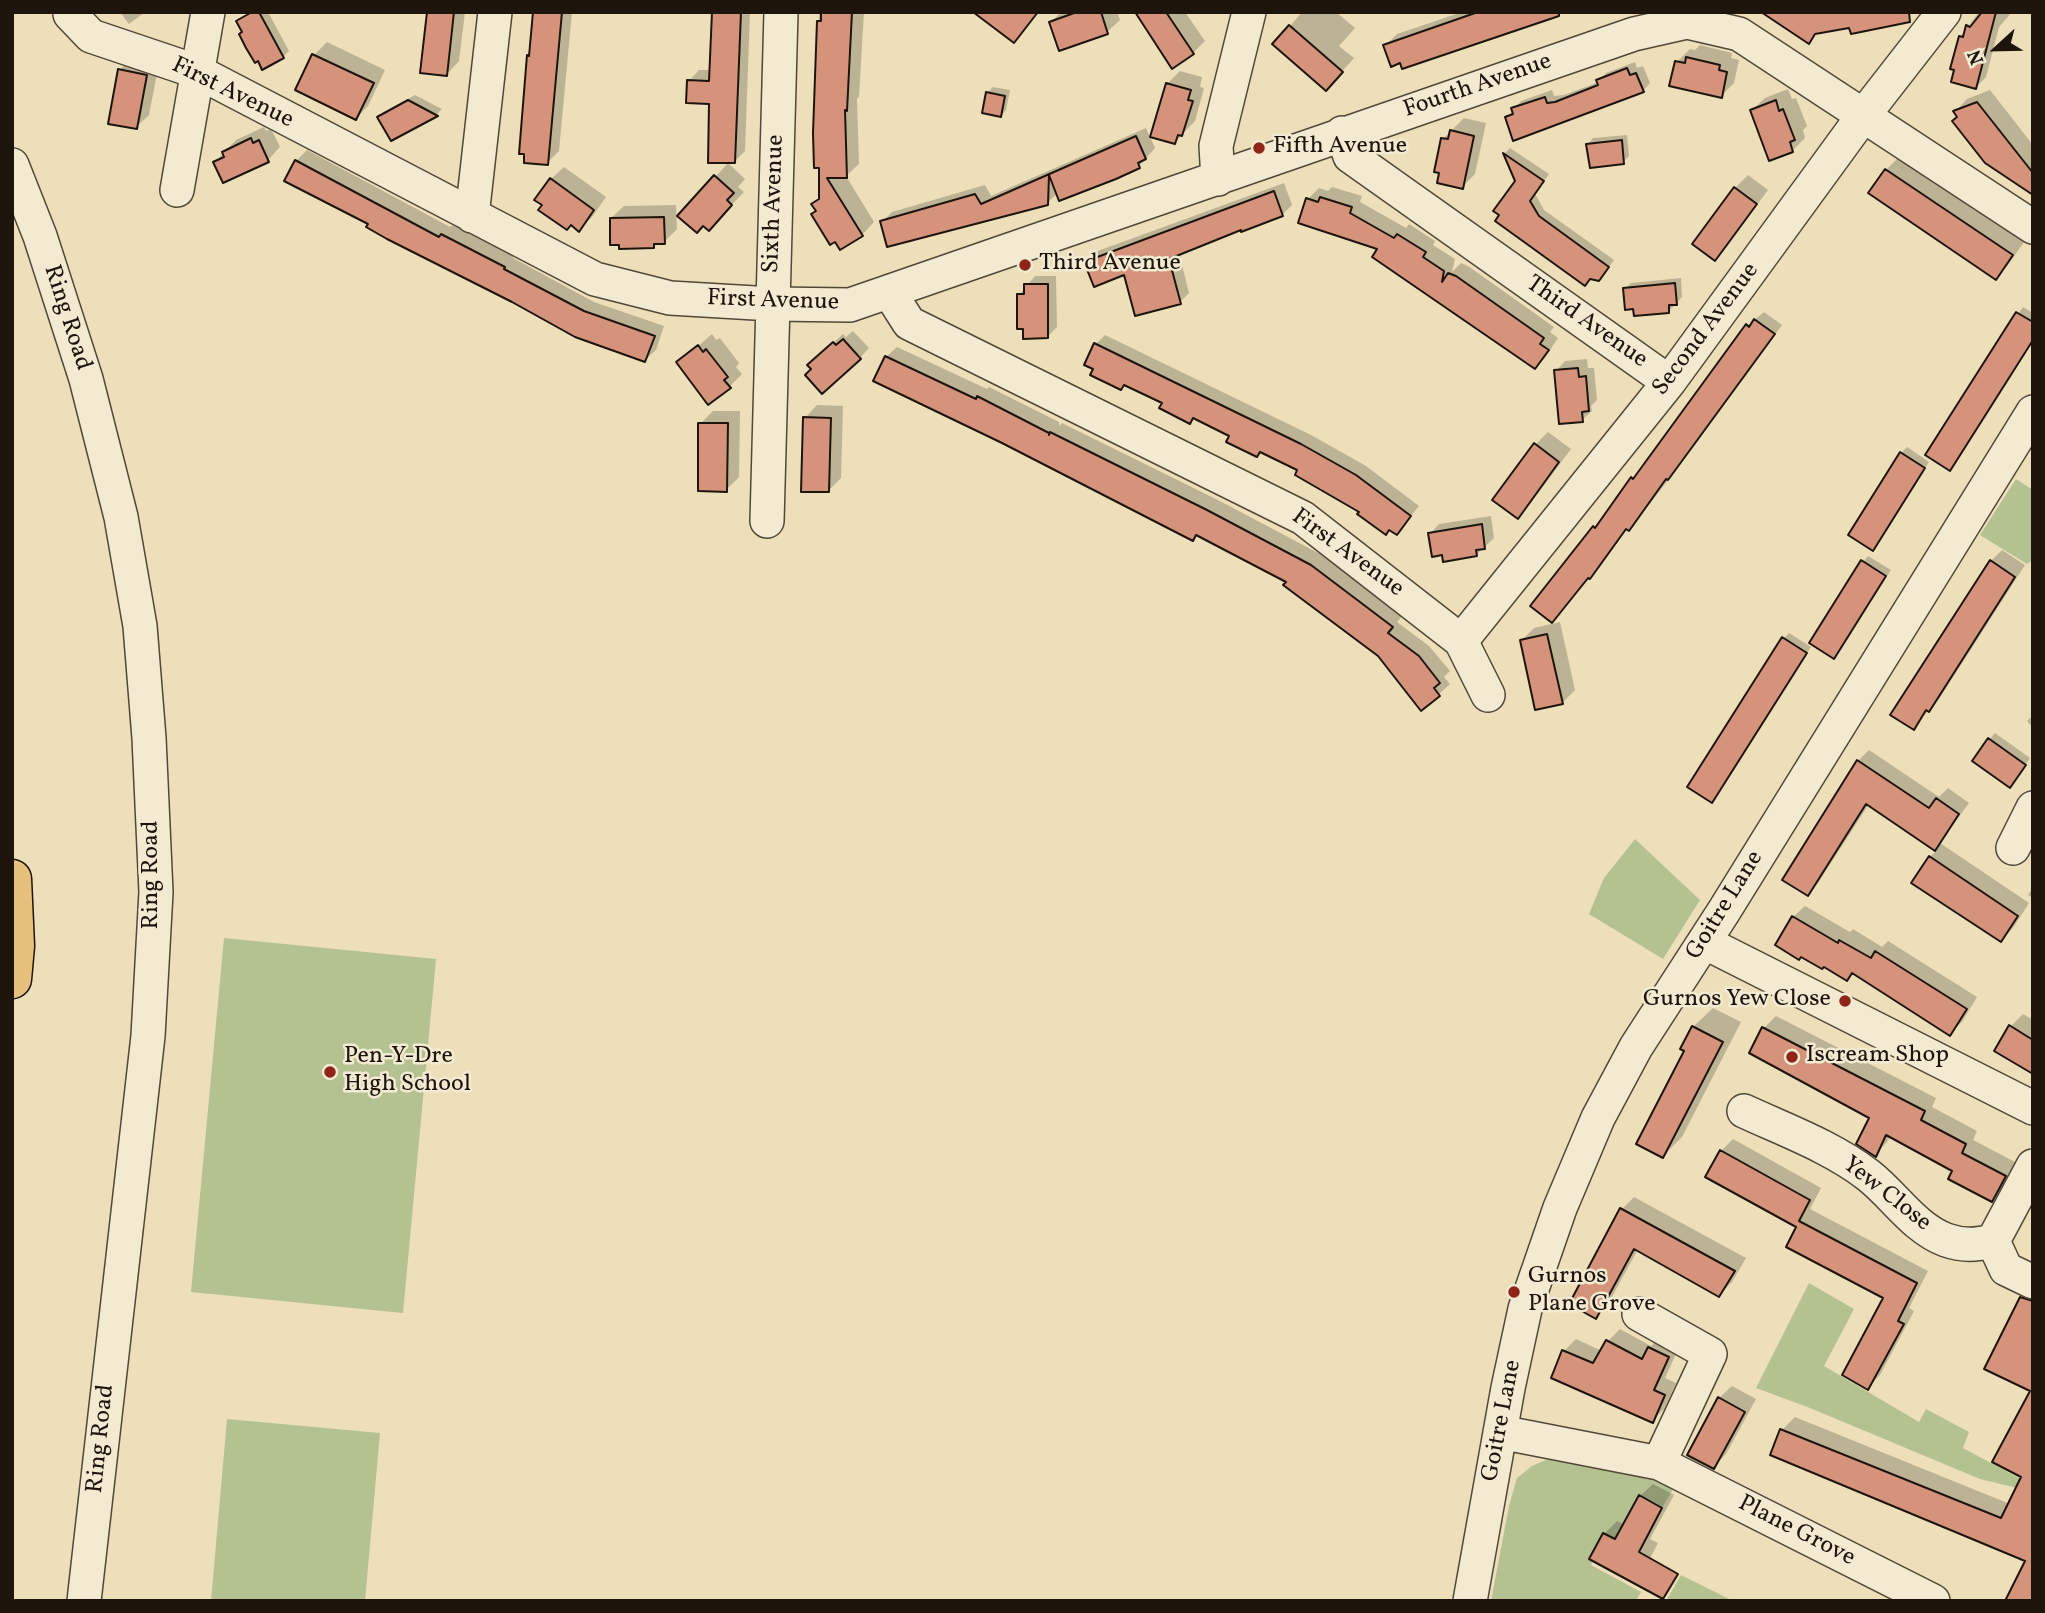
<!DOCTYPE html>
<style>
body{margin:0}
#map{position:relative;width:2045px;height:1613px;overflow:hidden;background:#ecdfb9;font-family:Vollkorn,serif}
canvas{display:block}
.frame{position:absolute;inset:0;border:14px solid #1d150c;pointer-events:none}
.north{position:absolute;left:1961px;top:14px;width:70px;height:70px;-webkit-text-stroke:5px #f3ead2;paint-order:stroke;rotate:248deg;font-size:19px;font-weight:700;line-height:28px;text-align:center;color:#1d150c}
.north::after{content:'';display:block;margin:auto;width:24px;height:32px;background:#1d150c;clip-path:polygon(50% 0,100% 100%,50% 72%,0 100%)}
</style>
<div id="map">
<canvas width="2045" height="1613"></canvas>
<div class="frame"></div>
<div class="north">N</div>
</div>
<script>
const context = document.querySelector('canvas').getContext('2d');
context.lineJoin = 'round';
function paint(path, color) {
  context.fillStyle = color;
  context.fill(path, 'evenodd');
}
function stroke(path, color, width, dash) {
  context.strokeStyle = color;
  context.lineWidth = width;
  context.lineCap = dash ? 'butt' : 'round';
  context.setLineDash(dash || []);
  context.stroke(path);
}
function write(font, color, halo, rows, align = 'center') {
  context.font = font + ' Vollkorn,serif';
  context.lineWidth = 5;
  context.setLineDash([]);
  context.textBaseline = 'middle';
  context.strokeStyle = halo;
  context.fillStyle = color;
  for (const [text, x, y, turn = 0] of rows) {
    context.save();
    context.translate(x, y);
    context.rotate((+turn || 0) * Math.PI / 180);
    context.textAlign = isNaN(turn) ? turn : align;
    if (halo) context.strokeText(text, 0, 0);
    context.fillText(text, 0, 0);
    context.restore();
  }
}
paint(new Path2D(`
 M2016,479L2033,490V560L2027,564L1980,535Z
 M1635,839L1700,900L1663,959L1589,914L1604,878Z
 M224,938L436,959L403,1313L191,1292Z
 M1809,1283L1854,1309L1824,1366L1919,1422L1926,1409L1969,1432L1963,1448L2032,1485L2033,1495C2016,1486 1999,1484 1980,1479L1810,1408L1756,1388Z
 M227,1419L380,1433L365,1601H211Z
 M1550,1458L1658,1475L1675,1486L1662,1508L1639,1496L1615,1539L1603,1533L1591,1565L1641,1592L1636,1601H1491L1509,1506L1517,1478L1532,1466Z
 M1681,1575L1733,1601H1666Z`), '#b4c292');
paint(new Path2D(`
 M120,12H145L129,24Z
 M251,12H268L289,51L283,57L244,32L238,22Z
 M429,12H465L459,61L447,74Z
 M534,12H572L559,151L547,163Z
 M714,12H750L745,151L735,161L711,102L689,81L699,70H711Z
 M819,12H864L859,96L857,99L859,164L846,176L874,222L862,235L818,210L814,204L821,197L820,166L815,133Z
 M1061,12H1117L1120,20L1107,32L1051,22Z
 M1137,12H1185L1205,41L1193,53Z
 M1302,12H1336L1355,28L1339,46L1354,58L1338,76L1275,44Z
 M1462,12H1566L1403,67L1401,61L1385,46L1397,34Z
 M1979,12H2012L1999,27L1986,77L1976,87L1960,37Z
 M327,42L385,70L368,106L356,118L297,89L314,55Z
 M1700,45L1732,53L1731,58L1739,60L1734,83L1721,96L1677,62L1690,49L1695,50Z
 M132,57L159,63L149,115L136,127L120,70Z
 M1635,62L1637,68L1643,66L1650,83L1643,91L1507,118L1521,101L1552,90L1554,96L1564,95L1599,82L1606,73Z
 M1180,71L1202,77L1200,87L1204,88L1195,121L1175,142L1168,83Z
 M993,87L1010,90L1006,110L1001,116L987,93Z
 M1788,89L1792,99L1796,98L1807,126L1803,130L1805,138L1793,150L1770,159L1752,110L1765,98Z
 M1990,90L2033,145V193L1955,112L1967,99Z
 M415,95L442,109L437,114L391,139L380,117L385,112Z
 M1464,118L1486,123L1475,174L1462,187L1443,139Z
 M264,127L266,131L271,129L280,147L268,160L215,162L236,140Z
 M1146,128L1155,148L1139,166L1060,198L1058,193L1047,203L882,222L892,212L985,185L991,196Z
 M1627,135L1629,156L1623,162L1588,144L1593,138Z
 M1510,148L1549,174L1535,194L1544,210L1614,260L1605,272L1498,221L1517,181L1505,153Z
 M307,150L450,227L453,225L514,256L513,258L594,302L664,326L656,350L645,360L576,336L369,227L370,223L296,161Z
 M1899,157L2024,242L2008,265L1996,277L1871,192L1886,170Z
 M728,163L745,179L738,187L744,192L721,216H680Z
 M564,167L606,197L592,217L579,229L551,179Z
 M1748,175L1768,190L1727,246L1715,258L1735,188Z
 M1284,183L1292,205L1282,215L1242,228L1179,253L1189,293L1180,302L1125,273L1086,262L1095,252Z
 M1332,187L1362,196L1360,202L1406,228L1409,224L1435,241L1433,245L1455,259L1452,272L1461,263L1468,266L1554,327L1550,332L1558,338L1546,356L1535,367L1380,248L1308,199L1319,188L1328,191Z
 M676,205L677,229L664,242H658L654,247L611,218L624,206Z
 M1035,276H1056L1057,327L1047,337L1019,295Z
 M1681,278L1682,297L1669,311L1625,289L1631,283Z
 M2023,307L2033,313V341L1950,469L1928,454Z
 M1764,312L1782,325L1676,470L1637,520L1628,528L1598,569L1552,621L1594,527L1603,520L1641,471L1747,326Z
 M853,331L869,348L860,358L819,356L843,334L846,337Z
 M712,334L716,340L720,338L739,363L736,367L742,374L729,387L679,363Z
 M1105,335L1311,435L1366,466L1419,506L1397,533L1300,469L1261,451L1257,455L1231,435L1194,417L1190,422L1164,402L1126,384L1121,388L1095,368L1096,344Z
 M897,347L987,389L989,387L1059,422V426L1062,423L1218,500L1322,555L1402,616L1397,622L1429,646L1450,671L1444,677L1450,684L1422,709L1379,655L1289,581L1198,534L1193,539L886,357Z
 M1587,359L1588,368H1594L1597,400L1591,406L1592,411L1582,420L1556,371L1565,361Z
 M817,405L843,406L841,478L828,491L805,418Z
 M713,411H740L739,477L726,490L700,424Z
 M1548,432L1571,449L1530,504L1518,516L1535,445Z
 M1907,447L1929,462L1873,549L1901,453Z
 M1491,516L1494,538L1477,554L1443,553L1430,534L1439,524Z
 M2002,550L2025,565L1939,699L1913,728L1991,561Z
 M1868,556L1891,570L1834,657L1863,562Z
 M1560,622L1575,690L1562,703L1521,641L1534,628Z
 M1789,633L1811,647L1712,801L1783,639Z
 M2033,715V728L2027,721Z
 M1995,733L2030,758L2015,780L1990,739Z
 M1869,750L1939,797L1948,788L1969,803L1940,843L2029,903L2013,928L2001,940L1930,857L1937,850L1869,804L1818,883L1807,894L1858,761Z
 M2033,887V898L2028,895Z
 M1805,906L1850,932L1853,929L1882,947L1888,941L1977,997L1962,1022L1950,1033L1853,972L1847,978L1793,917Z
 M1713,1008L1741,1022L1682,1137L1663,1156L1693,1027Z
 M2023,1014L2033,1020V1072L2011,1026Z
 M1776,1016L1936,1098L1932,1107L1977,1131L1973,1140L2017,1163L2004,1188L1992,1200L1955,1170L1891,1136L1887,1142L1875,1155L1871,1117L1764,1028Z
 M1733,1139L1821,1188L1810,1209L1928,1271L1909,1308L1914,1311L1880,1375L1868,1387L1885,1298L1798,1226L1721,1151Z
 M1634,1197L1746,1258L1732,1282L1719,1295L1638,1249L1608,1304L1595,1317L1622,1209Z
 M1620,1329L1651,1346L1661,1336L1680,1345L1665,1378L1676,1383L1664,1409L1652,1421L1564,1351L1576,1339L1602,1351L1608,1341Z
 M1732,1386L1756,1399L1726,1454L1714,1467L1719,1398Z
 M1795,1417L2010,1504L2027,1560L1772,1454L1782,1430Z
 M1653,1484L1674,1495L1650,1539L1658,1543L1645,1568L1604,1534L1617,1521L1625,1525L1640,1496Z`), '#0003');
const building = new Path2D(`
 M252,12H259L284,58L262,70L258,61L255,63L246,48L239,34L242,32L236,21Z
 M427,12H454L447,76L420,73Z
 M533,12H562L548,165L524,163V154H519L527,55L529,56Z
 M712,12H741L735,163H708L709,104L686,103L687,80L709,81Z
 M821,12H852L847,111L845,110L847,178H827L863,236L840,250L835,242L830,245L811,214L816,211L811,204L819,199V168H814L813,133L817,21H821Z
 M973,12H1038L1014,43Z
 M1077,12H1101L1108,34L1059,51L1049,22Z
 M1135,12H1166L1194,54L1172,69Z
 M1478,12H1559V16L1402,69L1400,63L1391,67L1383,45Z
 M1761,12H1909L1910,22L1851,34L1849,28L1815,34L1809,44Z
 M1982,12H1996L1976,89L1951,82L1954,70L1950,69L1959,36L1963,37L1966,25L1970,27Z
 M1289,25L1343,72L1326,91L1272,44Z
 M312,54L374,83L356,120L295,90Z
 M1686,57L1720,65L1719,70L1727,72L1722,98L1669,86L1675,61L1685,63Z
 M1627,68L1630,75L1636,73L1644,92L1513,141L1505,117L1513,114L1511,108L1545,97L1547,103L1555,102L1598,85L1596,80Z
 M118,69L147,75L137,129L108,124Z
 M1166,83L1191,90L1188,100L1193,101L1182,136L1178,135L1175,144L1150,137Z
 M986,92L1005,96L1001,117L982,113Z
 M408,100L438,116L391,141L377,117Z
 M1776,100L1779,111L1783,109L1795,140L1790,142L1793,152L1769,161L1750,110Z
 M1977,102L2033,173V195L1985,163L1952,121L1957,117L1953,111Z
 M1450,130L1474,136L1463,189L1437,183L1439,173L1434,172L1441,138L1448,139Z
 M1136,136L1146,159L1138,163L1140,168L1116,179L1059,201L1049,175L1048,205L887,247L880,221L975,194L981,204Z
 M251,138L253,143L259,140L269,162L223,183L213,162L224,157L222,152Z
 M1622,140L1624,164L1590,168L1586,144Z
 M1503,153L1544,181L1530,201L1539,216L1609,267L1599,281L1590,279L1585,286L1495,221L1499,215L1493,211L1515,181Z
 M295,160L439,237L441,234L505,267L504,269L584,311L655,336L645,362L575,337L512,302L387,239L366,227L368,224L284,181Z
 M1885,169L2013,255L1996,280L1868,193Z
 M714,175L734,193L727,200L732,205L709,231L703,226L697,233L677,216Z
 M550,178L594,210L579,232L571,225L567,230L538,210L542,205L534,200Z
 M1734,187L1757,204L1715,261L1692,244Z
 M1274,191L1283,216L1241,232V230L1169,259L1181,304L1135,316L1124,275L1094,287L1084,262Z
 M1320,197L1352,207L1350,213L1394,238L1397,234L1426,252L1423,257L1444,271L1442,282L1448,273L1456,276L1544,338L1540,344L1549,350L1535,369L1372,257L1377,249L1298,223L1306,198L1318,202Z
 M664,217L665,244H654V248L619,249V245H610V218Z
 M1675,283L1677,305H1669V313L1634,316L1633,309L1625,310L1623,288Z
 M1024,284H1048V338L1023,339V329H1017V294H1024Z
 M2016,312L2033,322V340L1950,471L1925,455Z
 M1754,319L1775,334L1668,480L1666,479L1629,531L1626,529L1590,579L1588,578L1552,623L1530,606L1593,526L1595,528L1631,477L1633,479L1746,324L1749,327Z
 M843,339L861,359L822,394L805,375L811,369L807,365L833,342L836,345Z
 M1094,343L1301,444L1356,475L1411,516L1397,535L1389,530L1386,535L1357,514L1359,512L1295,475L1297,470L1260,452L1257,457L1226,442L1229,436L1193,418L1190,424L1159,408L1162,403L1124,385L1121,390L1090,375L1093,369L1084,365Z
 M698,345L703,352L706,349L728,377L724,380L731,388L708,405L676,362Z
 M885,356L976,399L977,396L1049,433V435L1050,432L1207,510L1311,565L1393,627L1388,633L1419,656L1440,683L1434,688L1440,696L1421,711L1378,656L1283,585L1286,582L1196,535L1193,541L1002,443L873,381Z
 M1578,368L1579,377L1586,376L1589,411L1582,412L1583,422L1559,424L1554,370Z
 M803,417L831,418L829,492H801Z
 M698,423H728L727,492L698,491Z
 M1534,443L1559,462L1518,519L1492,500Z
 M1900,452L1925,468L1873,551L1848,535Z
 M1482,524L1485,549L1476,550L1477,556L1443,562L1442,555L1432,557L1428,533Z
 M1861,560L1886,576L1834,659L1809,643Z
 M1990,560L2015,577L1929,712L1926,710L1914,730L1890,715Z
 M1547,634L1563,704L1535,710L1520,640Z
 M1782,637L1807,653L1712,803L1687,787Z
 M1988,738L2026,765L2010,788L1972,761Z
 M1857,760L1929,808L1936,798L1959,814L1935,851L1866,804L1808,896L1782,880Z
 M1929,856L2018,916L2001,942L1911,883Z
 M1792,916L1838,943L1839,940L1871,958L1875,951L1967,1009L1950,1036L1852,973L1847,981L1824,967L1822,969L1801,957L1799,960L1775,945Z
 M2009,1025L2033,1040V1074L1994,1051Z
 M1692,1026L1723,1042L1663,1158L1636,1144L1684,1051L1680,1049Z
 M1762,1027L1925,1111L1921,1120L1966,1144L1962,1153L2006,1176L1992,1202L1948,1179L1952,1171L1886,1135L1876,1157L1856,1144L1869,1118L1749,1053Z
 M1720,1150L1810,1200L1799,1221L1917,1283L1898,1321L1904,1324L1868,1390L1842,1375L1883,1298L1786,1247L1796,1227L1705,1177Z
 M1620,1208L1735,1271L1719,1297L1634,1249L1596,1319L1569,1304Z
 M2020,1297L2033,1301V1601H2005L2025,1561L1770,1455L1780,1429L2001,1518L2021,1477L1992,1462L2030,1391L1984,1369Z
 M1606,1340L1642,1359L1648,1347L1669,1357L1654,1390L1665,1395L1653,1423L1551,1378L1562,1350L1593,1363Z
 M1718,1397L1745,1412L1714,1469L1687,1455Z
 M1639,1495L1662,1508L1639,1552L1678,1574L1663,1599L1589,1559L1603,1533L1615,1539Z`);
paint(building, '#d5937b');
stroke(building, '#1d150c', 2);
const minor = new Path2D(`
 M70,14L91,36L198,72L595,279L670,298L772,304L850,305L1634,34L1687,22L1739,34L2033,227
 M1342,133L1350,156L1669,382
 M12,165L40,236L86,379L121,517L140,626L149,738L156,892L148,1036L84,1601
 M1218,179L1216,146L1249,12
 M177,190L208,12
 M472,216L495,12
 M890,293L909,323L1303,518L1461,641L1488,695
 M767,521L781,12
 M1461,641L1669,382L1863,116L1944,12
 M2013,848L2033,808
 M1704,942L2033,1108
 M1744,1111C1785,1130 1832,1147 1868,1175C1894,1195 1914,1228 1946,1240C1963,1246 1976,1245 1993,1241L2006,1269L2033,1282
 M1993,1241L2033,1166
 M1639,1314L1710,1354L1659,1463
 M1500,1432L1659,1463L1933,1601
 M1470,1601L1508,1388L1525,1309L1560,1208L1598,1118L1636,1047L1724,911L2033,412`);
const highway = new Path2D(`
 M12,879L15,946L12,979`);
stroke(minor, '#514837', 36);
stroke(highway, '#1d150c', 41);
stroke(minor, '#f3ead2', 33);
stroke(highway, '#e6c07c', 38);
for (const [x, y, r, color] of [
 [1259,148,7,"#8f2418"],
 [1025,265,7,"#8f2418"],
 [1845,1001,7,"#8f2418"],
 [1792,1057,7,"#8f2418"],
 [330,1072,7,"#8f2418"],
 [1514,1292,7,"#8f2418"]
]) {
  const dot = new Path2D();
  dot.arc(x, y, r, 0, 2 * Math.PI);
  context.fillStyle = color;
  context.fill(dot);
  stroke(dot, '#f3ead2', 2.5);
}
write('24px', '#1d150c', '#f3ead2', [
 ["Fourth Avenue",1478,87,-19],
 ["First Avenue",232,94,26],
 ["Sixth Avenue",775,204,-88],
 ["First Avenue",773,302,2],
 ["Ring Road",66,318,72],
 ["Third Avenue",1586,323,35],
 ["Second Avenue",1707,330,-53],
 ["First Avenue",1347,554,36],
 ["Ring Road",153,875,-90],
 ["Goitre Lane",1726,906,-58],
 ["Yew Close",1886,1195,38],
 ["Goitre Lane",1503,1421,-79],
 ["Ring Road",102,1439,-84],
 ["Plane Grove",1796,1532,27]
]);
write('24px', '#1d150c', '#f3ead2', [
 ["Fifth Avenue",1273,148],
 ["Third Avenue",1039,265],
 ["Gurnos Yew Close",1831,1001,"right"],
 ["Iscream Shop",1806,1057],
 ["Pen-Y-Dre",344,1058],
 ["High School",344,1086],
 ["Gurnos",1528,1278],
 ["Plane Grove",1528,1306]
], 'left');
</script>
